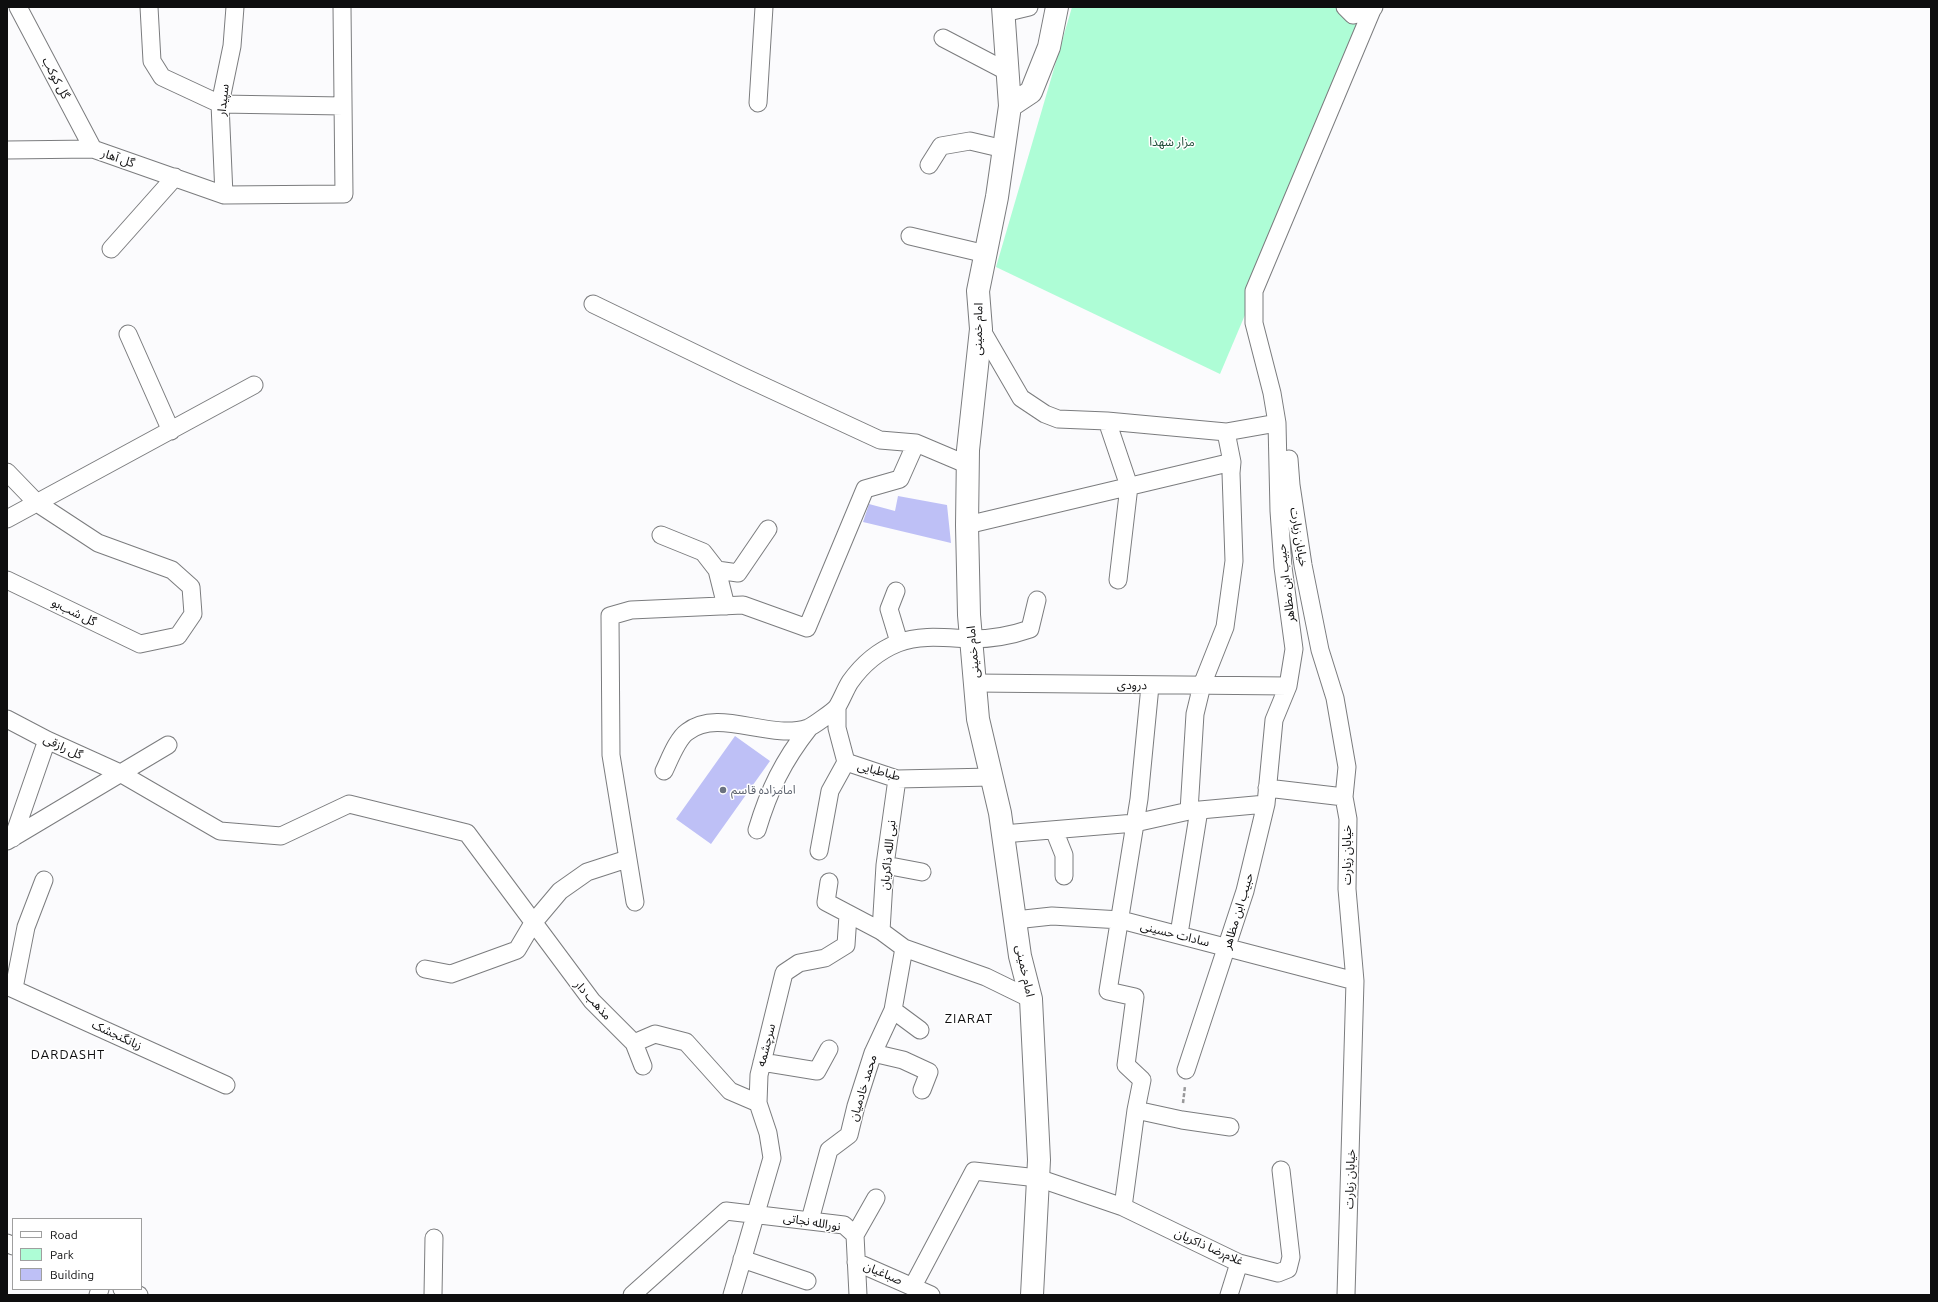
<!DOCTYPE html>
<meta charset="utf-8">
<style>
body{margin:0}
#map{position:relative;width:1938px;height:1302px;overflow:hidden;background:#fbfbfd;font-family:Ubuntu,sans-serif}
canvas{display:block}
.frame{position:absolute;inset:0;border:8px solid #0e0e0f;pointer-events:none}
.legend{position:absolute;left:12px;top:1218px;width:130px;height:72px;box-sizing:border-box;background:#fff;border:1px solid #9f9f9f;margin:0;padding:5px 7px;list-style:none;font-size:12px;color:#0e0e0f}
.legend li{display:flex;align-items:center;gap:8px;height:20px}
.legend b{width:20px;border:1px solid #9f9f9f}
</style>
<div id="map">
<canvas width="1938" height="1302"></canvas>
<div class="frame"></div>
<ul class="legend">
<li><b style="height:5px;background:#fff"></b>Road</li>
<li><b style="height:11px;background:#aefdd6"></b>Park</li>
<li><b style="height:11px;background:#bec0f6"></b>Building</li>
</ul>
</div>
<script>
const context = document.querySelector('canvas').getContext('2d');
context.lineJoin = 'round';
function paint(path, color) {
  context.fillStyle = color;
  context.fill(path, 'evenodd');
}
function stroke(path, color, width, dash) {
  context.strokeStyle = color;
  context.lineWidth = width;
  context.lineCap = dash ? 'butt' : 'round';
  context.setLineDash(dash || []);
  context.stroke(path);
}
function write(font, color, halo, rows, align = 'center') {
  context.font = font + ' Ubuntu,"Noto Sans Arabic",sans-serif';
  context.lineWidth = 3;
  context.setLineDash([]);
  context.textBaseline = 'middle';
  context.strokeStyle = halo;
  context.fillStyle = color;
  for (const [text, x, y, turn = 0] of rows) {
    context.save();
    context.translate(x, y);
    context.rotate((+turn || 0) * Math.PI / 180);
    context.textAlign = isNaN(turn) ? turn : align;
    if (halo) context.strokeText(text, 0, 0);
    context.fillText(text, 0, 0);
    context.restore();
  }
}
paint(new Path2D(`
 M1072,7H1341L1369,22L1220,374L996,267Z`), '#aefdd6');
paint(new Path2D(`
 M898,496L947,505L951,543L863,522L869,504L895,511Z
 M735,736L770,761L711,844L676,819Z`), '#bec0f6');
const street = new Path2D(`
 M18,7L93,149
 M149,7L152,61L162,77L220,104L343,106
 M1345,7L1353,15L1372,10L1374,7
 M1004,13L1029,7
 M943,38L1008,72
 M758,103L764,7
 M7,150L93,149L224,195L344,194L342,7
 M929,165L941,146L970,141L1004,149
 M224,195L220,104L232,46L235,7
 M910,236L986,254
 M111,249L175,177
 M593,304L744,377L880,440L916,443L968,465
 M981,329L1021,398L1045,414L1058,419L1107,421L1226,432L1277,423
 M128,334L171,431
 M1107,421L1129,486L1118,580
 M1289,459L1291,485L1303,565L1320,650L1335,698L1347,767L1344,797L1348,819L1347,889L1355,981L1346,1295
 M7,472L37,503L98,543L172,570L191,587L193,614L178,636L140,644L7,580
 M7,519L254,385
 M967,525L1232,462
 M661,535L703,552L717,570L726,606
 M717,570L738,573L768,529
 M896,591L889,609L899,642
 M975,683L1288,686
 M837,708V728L846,762L897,779L992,777
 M7,719L47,740L120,773L220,831L281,836L349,804L467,833L592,1001L634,1043L655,1034L686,1042L730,1091L758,1103
 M664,771C669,761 677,739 687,732C719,707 769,741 808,728C813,726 834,711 837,707C842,699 845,690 850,682C862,665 878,651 898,643C921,634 947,638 971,639C991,639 1010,636 1030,629L1037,600
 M1267,788L1344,797
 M1189,811L1195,714L1202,685L1225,627L1234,561L1231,473L1232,462L1226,432
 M757,830C769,790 783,761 809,728
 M1054,830L1064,855V876
 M1003,834L1135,823L1189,811L1266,804
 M13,838L47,740
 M7,841L168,745
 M819,851L830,791L846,762
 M885,865L922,872
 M829,882L826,902L881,931L904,948L986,977L1031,999
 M635,902L611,755L610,616L631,610L743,605L807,628L865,489L900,479L916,443
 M1015,920L1052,916L1121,920L1355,981
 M881,931L885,865L897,779
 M1179,934L1199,810
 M425,969L451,974L517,950L533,923L560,891L587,872L627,859
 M7,986L226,1085
 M14,988L26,927L44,880
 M893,1010L920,1030
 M634,1043L643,1066
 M873,1053L903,1060L929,1072L922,1090
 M762,1062L817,1071L829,1049
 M1186,1070L1245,891L1266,804L1274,720L1288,686L1294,649L1283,567L1279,511L1277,423L1272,393L1254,323V291L1372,10
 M1136,1110L1182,1120L1230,1127
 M1123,1207L1136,1110L1142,1080L1126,1065L1135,997L1108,991L1139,799L1150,686
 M810,1220L829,1150L849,1135L856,1106L873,1053L893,1010L904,948
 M855,1235L876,1198
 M7,1243L13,1246
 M742,1259L807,1281
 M856,1262L931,1295
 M913,1286L974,1171L1038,1178L1123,1207L1239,1263L1278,1273L1288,1269L1291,1257L1281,1170
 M122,1289L139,1295
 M98,1295L100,1289
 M433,1295L434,1238
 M632,1295L726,1211L844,1225L855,1235L858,1295
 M732,1295L772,1158L768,1133L758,1103L759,1075L784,973L799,963L825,958L846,945L848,915
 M1229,1295L1239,1263`);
const secondary = new Path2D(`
 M1003,7L1010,106L997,197L978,291L981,329L968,450L967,525L969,615L978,719L1000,813L1020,956L1031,999L1039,1160L1032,1295
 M1010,106L1031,92L1049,47L1057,7`);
stroke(street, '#7b7c7e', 19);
stroke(secondary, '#7b7c7e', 24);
stroke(new Path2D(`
 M1183,1103L1185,1086`), '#98989a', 2.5, [4, 2]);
stroke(street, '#fff', 17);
stroke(secondary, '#fff', 22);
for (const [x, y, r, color] of [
 [723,790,4,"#6b7280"]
]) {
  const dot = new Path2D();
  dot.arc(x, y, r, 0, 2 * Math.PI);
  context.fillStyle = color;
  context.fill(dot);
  stroke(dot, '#fff', 1.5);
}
write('12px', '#0e0e0f', '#fff', [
 ["گل کوکب",56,78,62],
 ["سپیدار",223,100,-84],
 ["گل آهار",118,158,19],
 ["امام خمینی",978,329,-89],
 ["خیابان زیارت",1299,537,81],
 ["حبیب ابن مظاهر",1286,583,-97],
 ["گل شب‌بو",74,612,26],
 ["امام خمینی",973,652,-95],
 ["درودی",1132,685,1],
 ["گل رازقی",63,747,25],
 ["طباطبایی",879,771,15],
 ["نبی الله ذاکریان",888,855,-84],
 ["خیابان زیارت",1347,855,-90],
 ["حبیب ابن مظاهر",1238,911,-73],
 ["سادات حسینی",1175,934,14],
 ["امام خمینی",1025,971,78],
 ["مذهب دار",593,1000,48],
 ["زبانگنجشک",117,1035,25],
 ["سرچشمه",766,1045,-76],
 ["محمد خادمیان",863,1088,-73],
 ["خیابان زیارت",1350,1179,-88],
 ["نورالله نجاتی",812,1222,9],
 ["غلام‌رضا ذاکریان",1209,1247,24],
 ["صباغیان",883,1273,23]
]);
write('12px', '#204e3a', '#fff', [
 ["مزار شهدا",1172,142]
]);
write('12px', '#5b616d', '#fff', [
 ["امامزاده قاسم",731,790]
], 'left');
context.letterSpacing = '1px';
write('13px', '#0e0e0f', '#fff', [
 ["ZIARAT",969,1019],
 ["DARDASHT",68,1055]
]);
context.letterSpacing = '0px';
</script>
